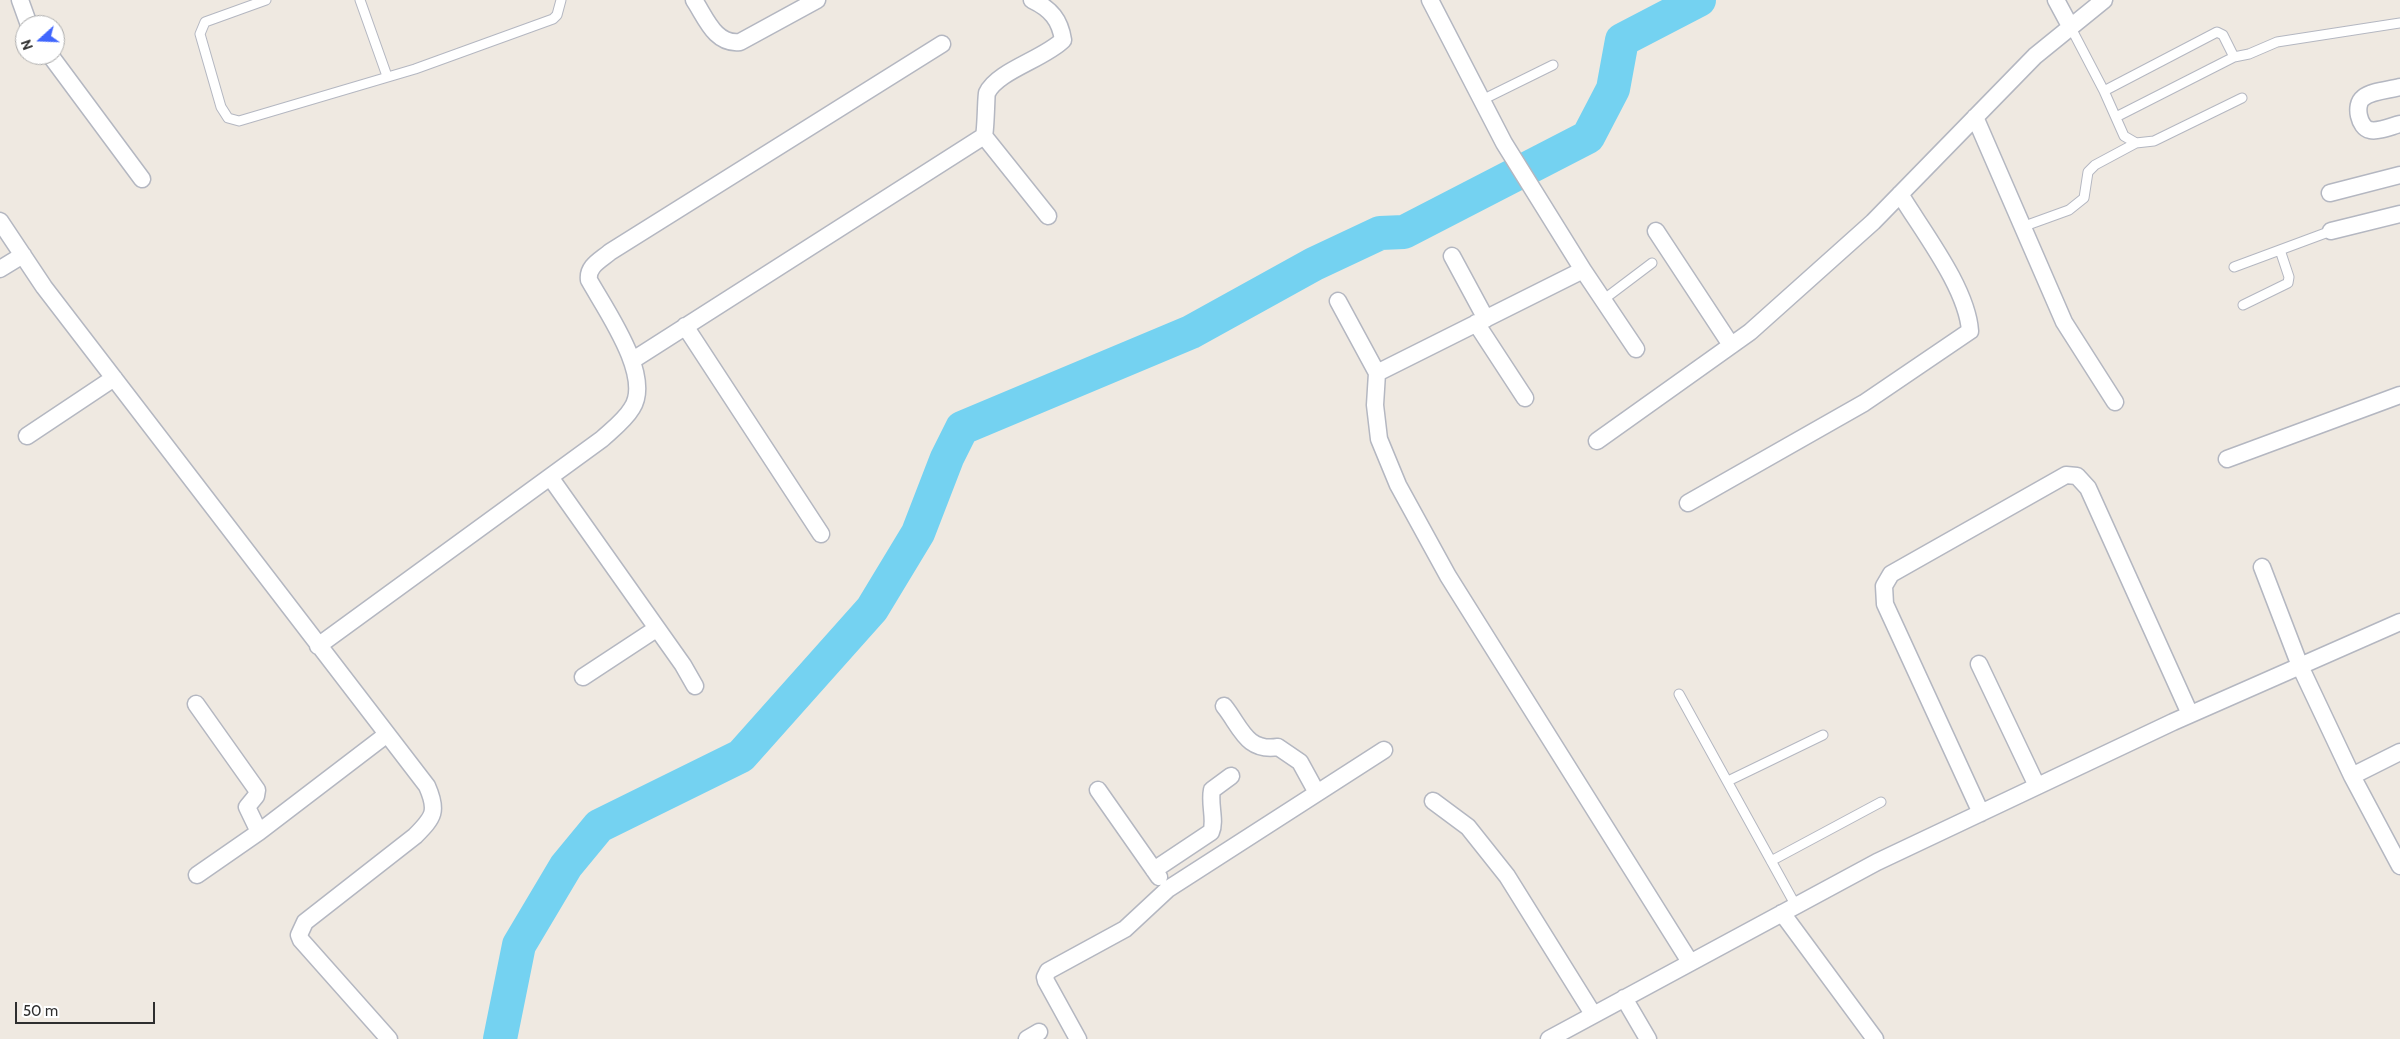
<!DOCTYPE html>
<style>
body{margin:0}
#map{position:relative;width:2400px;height:1039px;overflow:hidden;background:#efe9e1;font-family:Cabin,sans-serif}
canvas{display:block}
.north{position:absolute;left:15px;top:15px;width:50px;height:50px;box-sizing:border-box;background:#fff;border:1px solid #ababab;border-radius:50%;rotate:250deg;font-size:14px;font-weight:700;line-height:20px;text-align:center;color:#2e2e2e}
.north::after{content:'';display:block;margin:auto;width:18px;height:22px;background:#4066fd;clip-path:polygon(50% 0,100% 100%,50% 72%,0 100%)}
.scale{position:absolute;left:15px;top:1002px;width:140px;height:22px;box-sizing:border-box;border:2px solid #2e2e2e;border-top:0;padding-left:6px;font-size:15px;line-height:18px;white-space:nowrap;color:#2e2e2e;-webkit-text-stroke:4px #fff;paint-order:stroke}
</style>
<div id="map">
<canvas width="2400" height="1039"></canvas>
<div class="north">N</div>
<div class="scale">50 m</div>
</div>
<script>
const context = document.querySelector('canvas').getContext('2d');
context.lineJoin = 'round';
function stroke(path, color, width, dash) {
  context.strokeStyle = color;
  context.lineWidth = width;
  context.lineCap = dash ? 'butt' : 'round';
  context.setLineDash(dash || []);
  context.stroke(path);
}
stroke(new Path2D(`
 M500,1039L519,945L566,866L599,826L741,756L872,609L918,533L947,458L962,428L1191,332L1314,264L1380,233L1404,232L1588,137L1613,89L1622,40L1699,0`), '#74d2f1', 34);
const lane = new Path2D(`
 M266,0L205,22L200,34L221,107L228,118L239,121L415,69L553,19L557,15L561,0
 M360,0L387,76
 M2070,26L2104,91L2124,136L2136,143L2154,141L2242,98
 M2104,91L2217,32L2223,35L2234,57L2249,54L2277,42L2400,23
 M1482,100L1553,65
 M2116,117L2234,57
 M2022,227L2069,210L2084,198L2088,172L2095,165L2136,143
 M2234,267L2331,231
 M1603,300L1652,263
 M2243,305L2288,283L2289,277L2280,250
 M1679,694L1796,906
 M1728,781L1823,735
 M1771,861L1881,802`);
const street = new Path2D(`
 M20,0L29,25
 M694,0C706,18 715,45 740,42L817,0
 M2056,0L2070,26
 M50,55L142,179
 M2400,87C2389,90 2371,91 2363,98C2354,105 2359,128 2370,130C2378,132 2392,126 2400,124
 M1975,117L2064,322L2115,402
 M984,136L1048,216
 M2330,193L2400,175
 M0,221L44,287L427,786C438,811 434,817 415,836L305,922L299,935L301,940L389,1039
 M1656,231L1731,345
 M2331,231L2400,214
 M1452,256L1486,319
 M0,269L23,255
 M1583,270L1636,349
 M1338,301L1377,373L1375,405L1379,439L1398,485L1448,576L1690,962
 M1476,323L1525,398
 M685,326L821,534
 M633,360L984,136C986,127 986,96 987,93C997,71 1044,59 1063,40C1060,20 1051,9 1032,0
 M1377,373L1583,270L1504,143L1430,0
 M27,436L114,378
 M1597,441L1750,332L1873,222L2035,56L2104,0
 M2227,459L2400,395
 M550,477L683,665L695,686
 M1688,503L1864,403L1970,331C1967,288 1923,232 1900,194
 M2262,567L2300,666L2352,776L2400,866
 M318,646L602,439C613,429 625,420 632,408C653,376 605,309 589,280C587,266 601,260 610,252L942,44
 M1979,664L2037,786
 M583,677L656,629
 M196,704L257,790L256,796L247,807L259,832
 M1224,706C1241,727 1246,752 1278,747L1300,762L1317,793
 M2352,776L2400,752
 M1098,790L1159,877
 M1433,801L1468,827L1507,876L1593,1014
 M1981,813L1885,604L1884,586L1891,574L2066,475L2077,476L2088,488L2190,714
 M1154,870L1211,832C1216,821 1209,804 1212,790L1231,776
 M197,875L259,832L386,735
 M1782,913L1875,1039
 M1624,998L1648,1039
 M1027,1039L1039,1032
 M1078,1039L1046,981L1045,977L1048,971L1125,929L1168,889L1384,750
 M1549,1039L1877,862L2173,722L2400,622`);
stroke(lane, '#b4b7c1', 11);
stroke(street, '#b4b7c1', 19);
stroke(lane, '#fff', 9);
stroke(street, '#fff', 16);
</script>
